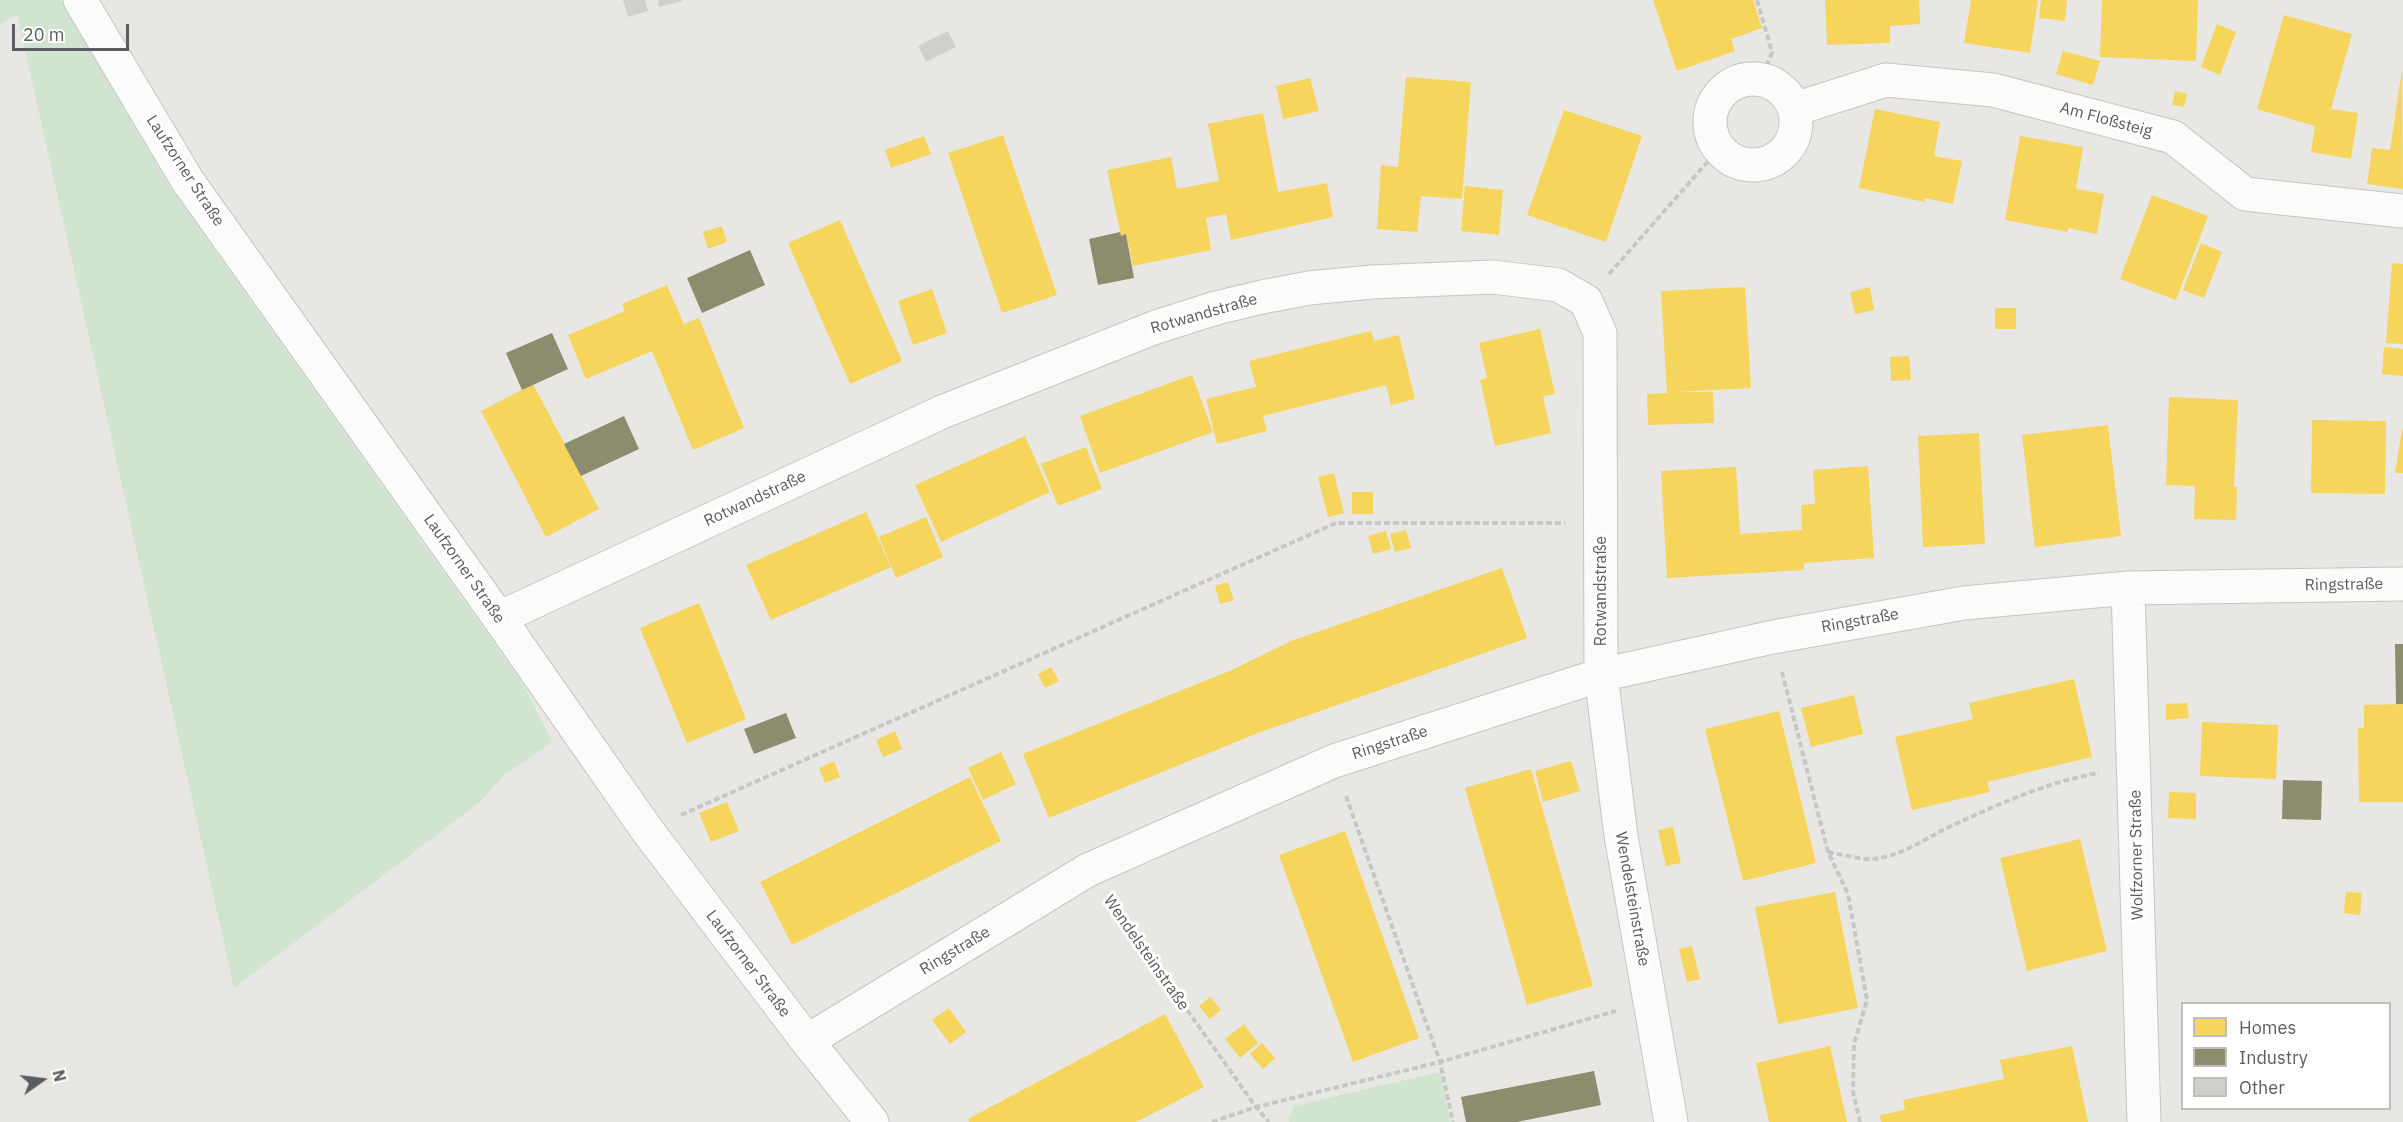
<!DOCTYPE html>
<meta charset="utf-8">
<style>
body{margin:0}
#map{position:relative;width:2403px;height:1122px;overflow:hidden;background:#e8e7e3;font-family:"IBM Plex Sans",sans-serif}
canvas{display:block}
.legend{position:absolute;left:2181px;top:1002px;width:210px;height:108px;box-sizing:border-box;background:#fff;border:2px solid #bdbebf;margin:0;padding:8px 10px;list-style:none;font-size:18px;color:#595c60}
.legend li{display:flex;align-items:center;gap:12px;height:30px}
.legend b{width:30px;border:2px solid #bdbebf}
.north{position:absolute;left:12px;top:1050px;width:60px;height:60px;-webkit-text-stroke:4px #fff;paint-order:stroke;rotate:76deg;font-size:16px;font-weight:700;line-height:24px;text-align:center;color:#595c60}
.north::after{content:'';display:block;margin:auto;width:21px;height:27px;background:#595c60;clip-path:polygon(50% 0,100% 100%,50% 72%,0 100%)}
.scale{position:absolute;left:12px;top:24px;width:117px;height:27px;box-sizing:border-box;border:3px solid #595c60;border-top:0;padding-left:8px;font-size:18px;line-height:21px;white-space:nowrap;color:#595c60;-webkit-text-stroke:4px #fff;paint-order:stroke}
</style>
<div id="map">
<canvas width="2403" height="1122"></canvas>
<ul class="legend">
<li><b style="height:16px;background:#f6d55c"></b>Homes</li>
<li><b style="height:16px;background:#8c8c6e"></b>Industry</li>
<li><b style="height:16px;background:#d0cfcc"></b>Other</li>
</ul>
<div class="north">N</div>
<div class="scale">20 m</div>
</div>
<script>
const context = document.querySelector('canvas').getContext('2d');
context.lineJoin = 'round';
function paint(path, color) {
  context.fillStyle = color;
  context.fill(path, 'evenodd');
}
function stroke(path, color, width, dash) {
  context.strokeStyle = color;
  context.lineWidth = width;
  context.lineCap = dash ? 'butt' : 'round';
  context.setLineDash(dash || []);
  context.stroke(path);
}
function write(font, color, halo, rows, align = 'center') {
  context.font = font + ' "IBM Plex Sans",sans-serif';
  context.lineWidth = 6;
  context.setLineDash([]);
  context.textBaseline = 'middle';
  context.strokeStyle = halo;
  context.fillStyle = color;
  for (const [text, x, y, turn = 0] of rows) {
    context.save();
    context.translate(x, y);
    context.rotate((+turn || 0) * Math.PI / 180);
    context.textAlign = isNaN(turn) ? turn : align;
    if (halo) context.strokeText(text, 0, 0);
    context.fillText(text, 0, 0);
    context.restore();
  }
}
paint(new Path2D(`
 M0,0H60L171,189L523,684L552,742L503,776L480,802L234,988L17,14L0,25Z
 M1440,1072L1450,1122H1290L1288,1120L1294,1106Z`), '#d1e4cf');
paint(new Path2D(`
 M1653,0H1753L1762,28L1731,39L1735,51L1677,71Z
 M1825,0H1919L1920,24L1890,26V43L1827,45Z
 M1971,0H2038L2030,53L1964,43Z
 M2041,0H2067L2065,21L2039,18Z
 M2102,0H2198L2196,61L2100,57Z
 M2284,15L2352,34L2331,109L2358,113L2351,159L2311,152L2315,126L2257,109Z
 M2217,24L2236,32L2220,75L2201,67Z
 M2063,51L2100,61L2093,85L2056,74Z
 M2402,69L2403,189L2367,184L2372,148L2390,150Z
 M1406,77L1471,82L1462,199L1421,196L1417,232L1377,229L1381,165L1398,167Z
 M1310,78L1319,111L1283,119L1276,86Z
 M2175,91L2187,94L2184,107L2172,105Z
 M1875,109L1940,122L1934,156L1962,161L1953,204L1925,198V202L1859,188Z
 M1564,110L1642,136L1606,242L1527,215Z
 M1263,113L1278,192L1327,183L1333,217L1231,240L1226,214L1206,218L1211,250L1133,266L1126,234L1121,236L1107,170L1171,157L1177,189L1219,181L1208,124Z
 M1003,135L1057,295L1002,313L948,153Z
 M924,136L931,154L891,168L885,150Z
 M2020,136L2083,147L2076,189L2104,194L2097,234L2068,228V232L2005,220Z
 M1465,186L1503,190L1499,235L1461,231Z
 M2152,195L2208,216L2176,300L2120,279Z
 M840,220L902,361L850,384L788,243Z
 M722,226L727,242L708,249L703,232Z
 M2201,243L2222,252L2204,298L2183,290Z
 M2392,263L2403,264V344L2386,343Z
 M667,285L684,324L699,318L744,428L693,450L652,351L586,379L568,335L625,311L622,304Z
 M1745,287L1751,388L1676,392H1713L1714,423L1648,425L1647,394L1667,393L1661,291Z
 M1870,287L1874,310L1855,314L1850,292Z
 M932,289L947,333L913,345L898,301Z
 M1995,308H2016V329H1995Z
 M1540,329L1555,394L1543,396L1551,433L1495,446L1480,380L1487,378L1479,343Z
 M1371,331L1374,341L1399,335L1415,399L1391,405L1386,385L1263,416L1267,431L1217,444L1206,399L1256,387L1249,361Z
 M2384,347L2403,349V376L2382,374Z
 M1909,356L1911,380L1891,381L1890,357Z
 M1192,375L1213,432L1100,473L1080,416Z
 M533,384L599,509L546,537L481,411Z
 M2169,397L2238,400L2234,487H2237L2236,520L2194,519L2195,486L2166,485Z
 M2312,420L2386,421L2385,494L2311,493Z
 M2108,425L2121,536L2035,547L2022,435Z
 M2402,429H2403V473H2395Z
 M1979,433L1985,544L1923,547L1918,436Z
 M1025,436L1050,492L941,542L915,485Z
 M1086,447L1102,489L1058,506L1041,464Z
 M1868,466L1874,558L1804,563V570L1667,578L1661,471L1736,467L1740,534L1802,530L1801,505L1815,504L1813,470Z
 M1334,473L1344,513L1328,517L1318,477Z
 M1352,492H1373V514H1352Z
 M866,512L891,567L771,620L746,565Z
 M926,517L943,557L896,578L879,537Z
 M1406,530L1411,548L1395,552L1390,534Z
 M1386,531L1391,549L1373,554L1368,536Z
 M1502,568L1527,638L1258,733L1049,818L1023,754L1232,670L1291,641Z
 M1228,582L1234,600L1220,604L1215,586Z
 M699,603L746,719L687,743L640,628Z
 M1051,667L1059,681L1045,688L1038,674Z
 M2074,679L2092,757L1987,782L1990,792L1912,810L1895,737L1973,719L1969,703Z
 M1854,695L1863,734L1811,747L1801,708Z
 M2187,703L2189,718L2166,720V704Z
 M2403,704V802H2359L2358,728H2364V705Z
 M1779,711L1816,863L1743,881L1705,729Z
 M2202,722L2278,725L2276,779L2200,776Z
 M895,731L902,749L883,757L876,740Z
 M1001,752L1016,784L983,800L968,768Z
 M834,761L840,777L825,783L819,768Z
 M1571,761L1580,791L1543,802L1535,771Z
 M1531,769L1593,986L1527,1005L1465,788Z
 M970,777L1001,841L792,945L760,882Z
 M2169,792L2196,793V819L2168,818Z
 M727,802L739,831L711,842L699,813Z
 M1673,827L1681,863L1666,866L1658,830Z
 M1345,831L1419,1038L1353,1062L1279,855Z
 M2080,839L2107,951L2027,971L2000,858Z
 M1835,892L1858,1008L1778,1024L1755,907Z
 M2346,892L2362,893L2360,915L2344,913Z
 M1692,946L1700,979L1687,982L1679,949Z
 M1210,997L1221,1010L1210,1019L1199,1006Z
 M949,1008L966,1032L950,1044L932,1020Z
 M1165,1014L1204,1087L1136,1122H969L968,1119Z
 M1244,1024L1258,1043L1240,1058L1225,1039Z
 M1262,1043L1275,1058L1263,1069L1250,1054Z
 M1830,1046L1847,1122H1769L1756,1063Z
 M2072,1046L2088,1122H1881L1880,1115L1905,1110L1903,1100L2004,1079L2000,1060Z`), '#f6d55c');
paint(new Path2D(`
 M1120,232L1121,236L1126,234L1134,278L1098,285L1089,239Z
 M750,250L765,285L702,313L687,278Z
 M552,333L568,369L522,390L506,353Z
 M624,416L639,449L581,476L564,444Z
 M2395,644H2403V704H2396Z
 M786,713L796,738L754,754L744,729Z
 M2283,780L2322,781L2321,820L2282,819Z
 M1594,1071L1601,1105L1517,1122H1466L1461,1097Z`), '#8c8c6e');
paint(new Path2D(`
 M623,0H645L648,11L628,17Z
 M658,0H682V1L659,7Z
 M948,31L956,47L926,62L918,46Z`), '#d0cfcc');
const minor = new Path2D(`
 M80,0L187,180L499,618L647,830L807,1041L872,1122
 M1710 122a43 43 0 1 1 86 0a43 43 0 1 1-86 0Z
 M1795,109L1886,80L1993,90L2173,137L2245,194L2403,211
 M2128,588L2144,1122
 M499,618L942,412L1156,327L1216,308L1262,297L1309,288L1372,282L1493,277L1558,285L1586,301L1600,333L1601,675L1621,836L1671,1122
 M807,1041L1088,870L1334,761L1601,675L1773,637L1964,603L2128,588L2403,584`);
stroke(minor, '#c5c5c5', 35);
stroke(new Path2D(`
 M1757,0L1772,52L1762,79
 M1609,274L1719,149
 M1782,672L1828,852L1848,894L1867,1000L1854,1044L1853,1092L1860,1122
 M1346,796L1440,1062L1453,1122
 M681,815L1336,523H1565
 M1828,852C1842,854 1860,860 1873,859C1902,856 1924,839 1949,827C1997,805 2046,782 2099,773
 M1109,900L1256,1107L1269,1122
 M1212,1122L1256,1107L1440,1062L1616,1011`), '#c4c9c6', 4, [6, 3]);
stroke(minor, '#fcfbfb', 33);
write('16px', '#595c60', '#fff', [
 ["Am Floßsteig",2106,120,15],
 ["Laufzorner Straße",185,171,57],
 ["Rotwandstraße",1204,314,-16],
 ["Rotwandstraße",755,499,-25],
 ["Laufzorner Straße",464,569,55],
 ["Ringstraße",2344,585,-1],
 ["Rotwandstraße",1601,591,-90],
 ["Ringstraße",1860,621,-10],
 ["Ringstraße",1390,743,-18],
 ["Wolfzorner Straße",2137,855,-91],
 ["Wendelsteinstraße",1632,899,80],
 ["Ringstraße",955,951,-31],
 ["Wendelsteinstraße",1146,953,55],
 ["Laufzorner Straße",748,964,53]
]);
</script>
